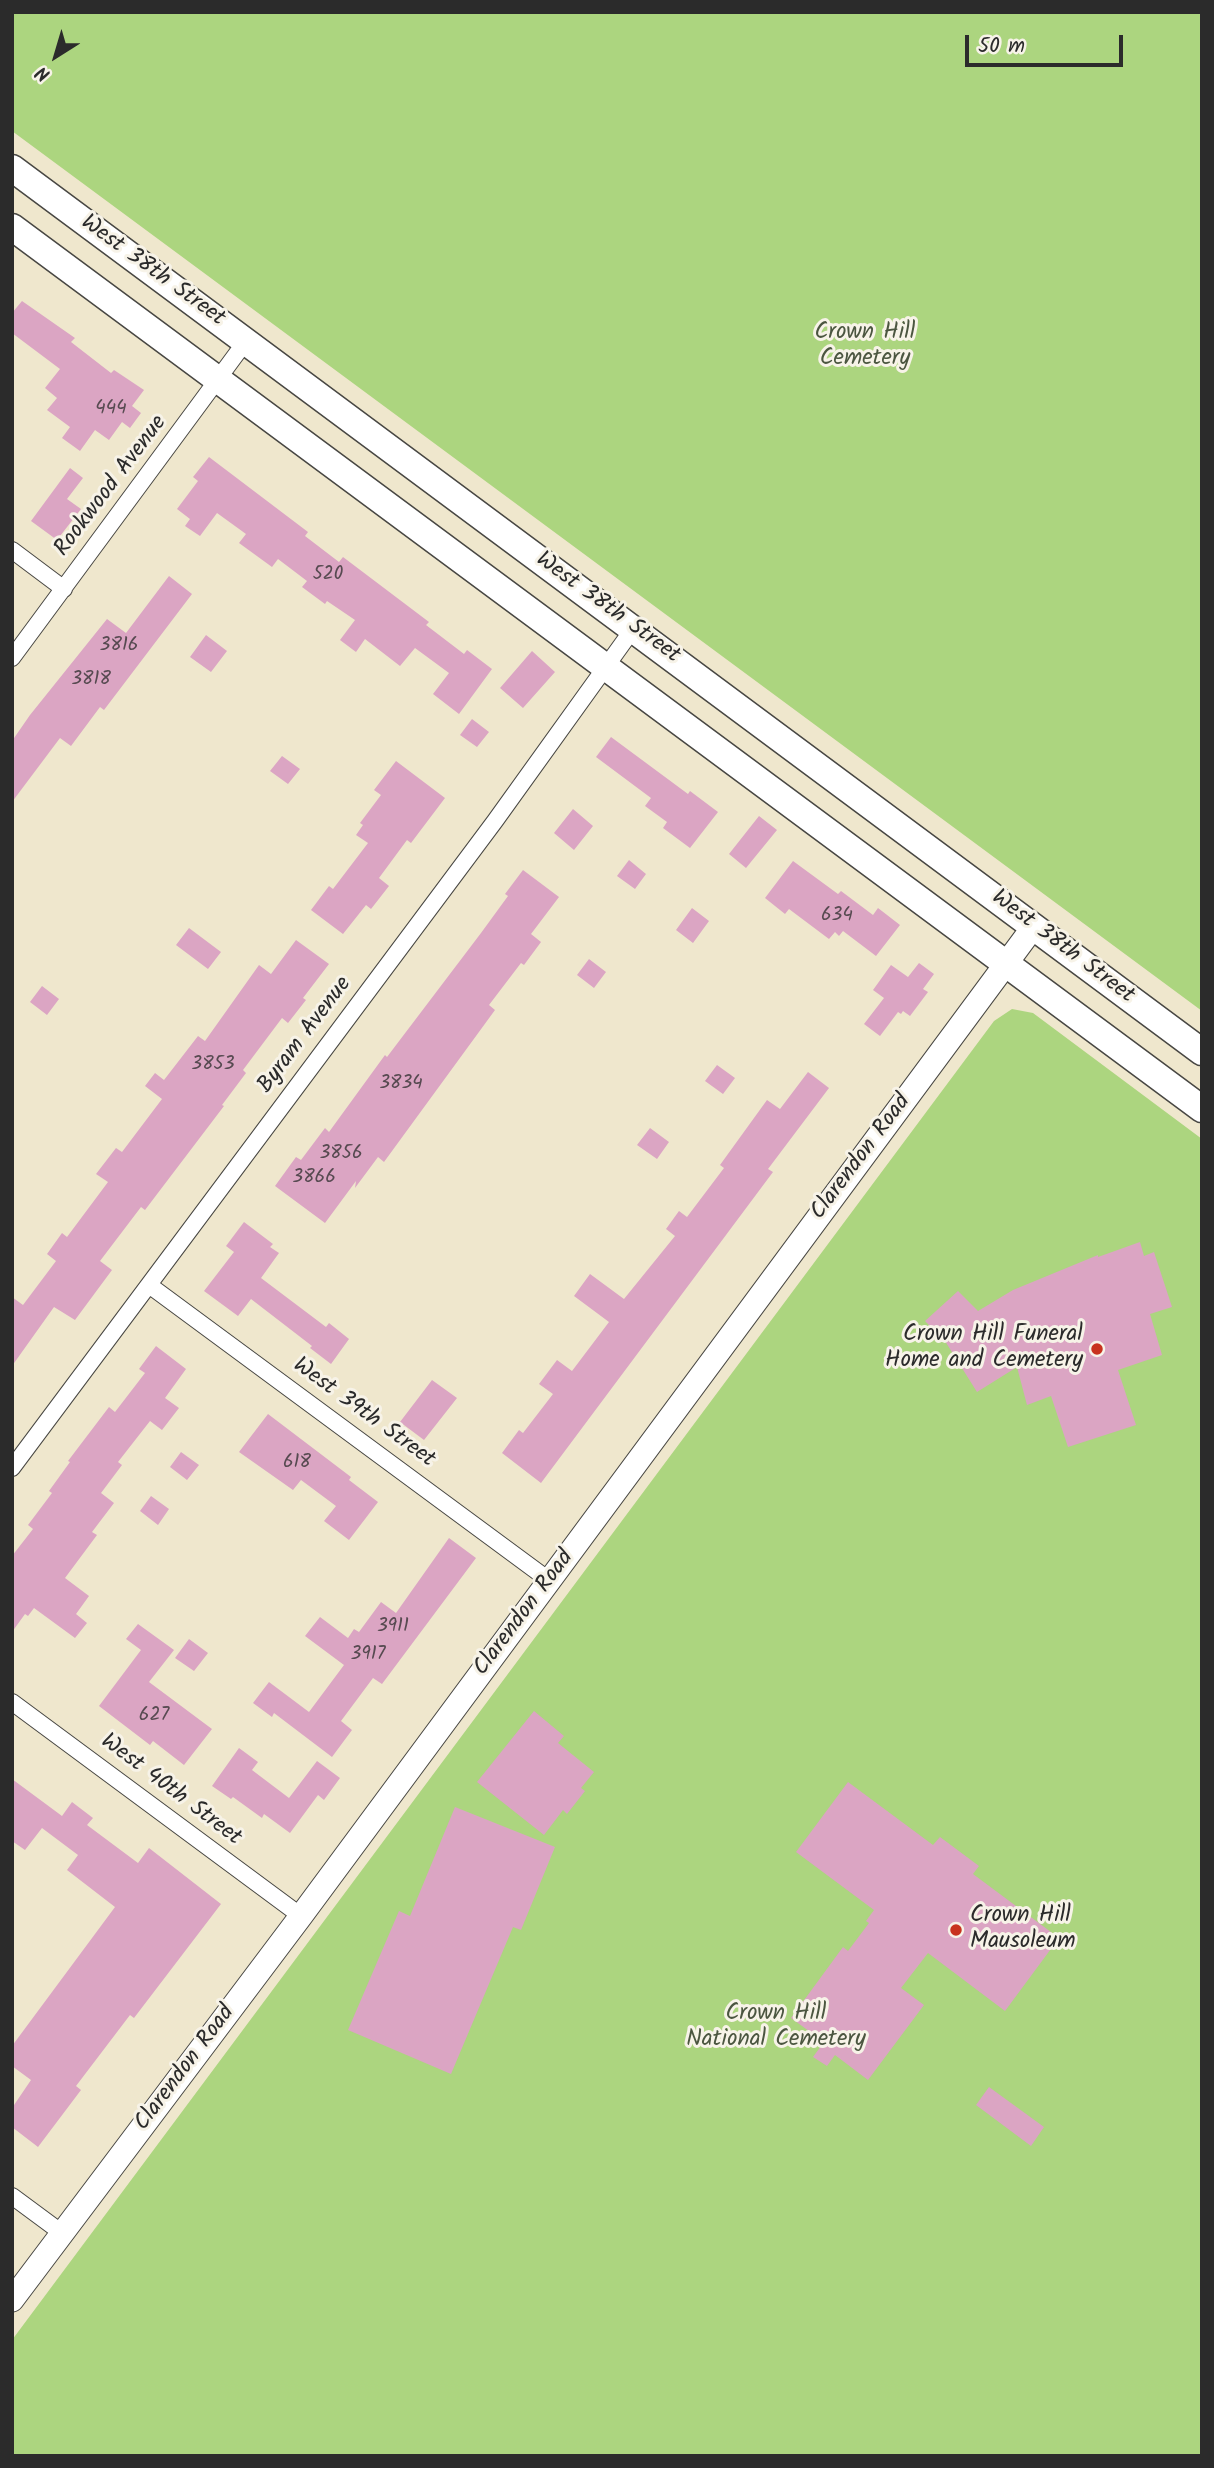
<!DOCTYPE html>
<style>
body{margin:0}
#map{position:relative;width:1214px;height:2468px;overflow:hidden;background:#efe7cd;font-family:Kalam,sans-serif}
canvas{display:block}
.frame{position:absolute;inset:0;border:14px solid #2b2b2b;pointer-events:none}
.north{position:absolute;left:21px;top:21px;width:70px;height:70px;-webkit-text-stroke:5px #f7f3e8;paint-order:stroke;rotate:217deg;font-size:19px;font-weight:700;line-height:28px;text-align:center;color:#2b2b2b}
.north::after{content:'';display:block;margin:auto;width:24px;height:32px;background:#2b2b2b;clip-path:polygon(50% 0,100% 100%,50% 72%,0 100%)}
.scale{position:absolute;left:965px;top:35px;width:158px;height:32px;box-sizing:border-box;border:4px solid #2b2b2b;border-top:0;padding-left:9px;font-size:21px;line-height:24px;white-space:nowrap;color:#2b2b2b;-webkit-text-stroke:5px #f7f3e8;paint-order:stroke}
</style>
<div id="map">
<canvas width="1214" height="2468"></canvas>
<div class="frame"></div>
<div class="north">N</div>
<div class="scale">50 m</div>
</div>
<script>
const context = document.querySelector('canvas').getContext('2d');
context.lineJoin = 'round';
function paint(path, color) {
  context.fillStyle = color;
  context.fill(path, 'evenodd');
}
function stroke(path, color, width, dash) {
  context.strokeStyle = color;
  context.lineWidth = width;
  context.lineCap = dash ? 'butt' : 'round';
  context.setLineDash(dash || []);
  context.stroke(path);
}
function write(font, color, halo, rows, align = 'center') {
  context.font = font + ' Kalam,sans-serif';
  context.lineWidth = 6;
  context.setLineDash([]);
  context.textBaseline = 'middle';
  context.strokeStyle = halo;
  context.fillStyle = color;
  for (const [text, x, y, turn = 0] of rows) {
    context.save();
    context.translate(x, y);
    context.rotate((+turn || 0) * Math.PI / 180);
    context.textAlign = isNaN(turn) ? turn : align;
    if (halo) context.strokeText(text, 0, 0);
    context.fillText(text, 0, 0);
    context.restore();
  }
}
paint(new Path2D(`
 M12,12H1202V1011L12,131Z
 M1012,1009L1033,1013L1202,1139V2456H12V2340L994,1021Z`), '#acd57f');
paint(new Path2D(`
 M22,301L75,338L71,342L111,373L114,370L144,390L132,406L141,413L130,428L122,422L109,440L95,430L80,451L62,438L70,427L47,410L57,398L45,388L60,369L12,333V313Z
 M209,457L308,532L305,536L339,562L343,557L429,622L426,625L464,654L467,650L492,669L459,714L433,694L449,673L415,648L400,666L365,639L356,652L340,640L355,620L327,601L325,604L302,587L307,581L278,559L272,567L239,543L246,534L217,513L200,536L185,526L190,519L177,509L198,481L193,477Z
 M70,468L83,478L67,499L81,509L57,540L31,521Z
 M169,576L192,594L104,710L100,707L71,746L60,738L12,802V741L30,715L107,619L126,633Z
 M206,635L227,651L211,672L190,657Z
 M532,651L555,672L523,708L500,688Z
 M472,719L489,732L477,747L460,735Z
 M611,737L688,794L690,791L718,812L690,848L663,828L667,822L645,806L651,798L596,757Z
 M282,756L300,769L288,784L270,771Z
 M396,761L445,798L411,843L407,840L379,878L389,886L371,909L366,905L343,934L311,910L329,886L333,889L368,843L356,835L363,825L360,823L381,795L374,790Z
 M573,809L593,826L574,850L554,833Z
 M759,816L777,830L746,868L729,854Z
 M629,860L646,874L635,889L617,876Z
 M793,861L838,894L841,891L873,915L878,908L900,925L876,956L843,931L839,936L835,932L829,939L789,909L785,914L765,898Z
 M523,870L559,897L531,934L541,942L524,965L521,963L489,1005L495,1010L384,1162L378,1157L355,1188L356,1181L325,1223L275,1186L296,1157L301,1160L325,1128L329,1132L385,1055L387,1057L481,933L508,896L505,894Z
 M692,908L709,921L693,943L676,930Z
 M189,928L221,952L208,969L176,945Z
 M296,940L329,964L303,998L306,1000L288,1023L282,1018L243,1070L246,1073L222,1105L224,1106L145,1210L141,1207L100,1261L112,1270L75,1320L54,1307L12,1366V1297L23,1305L56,1261L47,1254L62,1233L67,1237L108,1182L96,1174L116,1148L122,1152L162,1099L145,1086L155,1073L164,1080L198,1036L205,1041L259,965L271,974Z
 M589,959L606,972L594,988L577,975Z
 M919,963L934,974L923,989L928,992L910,1016L903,1011L901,1014L898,1012L880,1036L864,1024L884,998L873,990L891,965L908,977Z
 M42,986L59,999L47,1015L30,1002Z
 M717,1065L735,1078L723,1094L705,1081Z
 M808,1072L829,1088L768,1169L773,1172L541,1483L502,1453L519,1430L523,1433L553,1394L539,1384L557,1360L572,1371L609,1322L574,1296L590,1274L624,1299L675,1236L666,1229L679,1211L687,1217L724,1168L720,1165L767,1100L780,1109Z
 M650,1128L669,1142L657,1159L637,1145Z
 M244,1222L273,1244L270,1247L279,1253L261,1278L326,1327L329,1323L349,1339L331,1364L310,1348L312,1346L251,1299L238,1316L204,1291L234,1252L226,1246Z
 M1140,1242L1144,1256L1154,1252L1172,1307L1150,1314L1162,1355L1118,1370L1136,1425L1068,1447L1051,1396L1027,1405L1017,1367L977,1392L945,1341L925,1321L958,1291L978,1311L1013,1290L1098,1255V1257Z
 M156,1346L186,1369L165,1398L179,1408L162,1430L150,1421L118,1462L122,1465L101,1493L114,1503L92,1532L97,1535L65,1578L89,1596L76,1614L87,1623L75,1638L34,1608L28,1616L25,1614L12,1632V1556L33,1529L28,1525L52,1493L49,1491L70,1462L68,1461L109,1407L115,1412L145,1373L139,1369Z
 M432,1380L457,1398L424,1440L400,1422Z
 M268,1414L351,1477L349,1480L378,1502L349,1540L324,1521L336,1506L301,1480L293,1490L239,1452Z
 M181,1452L199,1465L187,1480L170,1467Z
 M151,1496L169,1509L158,1525L140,1511Z
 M449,1538L476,1558L382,1684L373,1678L341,1721L352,1730L332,1757L274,1713L272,1717L253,1703L269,1682L309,1712L344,1665L305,1636L320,1617L348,1638L354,1629L359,1632L381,1602L396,1613Z
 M138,1624L174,1650L149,1682L212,1729L184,1765L153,1741L150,1745L99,1706L141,1650L126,1639Z
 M189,1639L208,1653L194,1671L175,1658Z
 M534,1711L564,1736L558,1743L594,1772L581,1788L585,1791L567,1814L563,1810L544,1835L477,1782Z
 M239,1748L258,1762L252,1770L289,1798L317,1761L340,1778L324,1800L318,1795L290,1833L264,1814L262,1818L233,1797L231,1799L212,1786Z
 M12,1779L62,1816L72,1802L93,1818L87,1825L138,1863L149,1848L221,1904L134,2018L130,2015L76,2086L81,2090L38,2147L12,2127V2108L31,2080L12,2066V2046L115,1907L67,1870L78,1855L42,1828L25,1850L12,1841Z
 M848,1782L933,1845L940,1837L979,1866L973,1874L1059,1938L1005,2011L928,1953L901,1988L924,2005L868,2080L835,2055L827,2066L813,2057L824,2042L791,2018L843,1947L848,1951L869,1923L866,1921L874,1910L796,1852Z
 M455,1807L555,1847L521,1930L513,1927L451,2074L348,2030L399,1911L410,1916Z
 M989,2087L1044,2127L1031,2146L976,2105Z`), '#dba5c3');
const street = new Path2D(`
 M12,550L64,589
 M12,658L246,341
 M149,1285L550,1581
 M12,1468L495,821L633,629
 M12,1702L301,1916
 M12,2196L62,2233`);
const secondary = new Path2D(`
 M12,2300L301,1916L1034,926`);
const primary = new Path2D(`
 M12,168L1202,1052
 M12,227L1202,1109`);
stroke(street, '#484743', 18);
stroke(secondary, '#484743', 25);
stroke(primary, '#484743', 29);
stroke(street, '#fff', 16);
stroke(secondary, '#fff', 23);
stroke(primary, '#fff', 26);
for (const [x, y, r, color] of [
 [1097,1349,7,"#c8321e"],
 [956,1930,7,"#c8321e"]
]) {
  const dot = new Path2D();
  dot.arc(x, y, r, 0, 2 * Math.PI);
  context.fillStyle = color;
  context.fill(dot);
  stroke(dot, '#f7f3e8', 2.5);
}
write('19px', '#574a51', null, [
 ["444",111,410],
 ["520",328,576],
 ["3816",119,647],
 ["3818",91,681],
 ["634",837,917],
 ["3853",213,1066],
 ["3834",401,1085],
 ["3856",341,1155],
 ["3866",314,1179],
 ["618",297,1464],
 ["3911",393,1628],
 ["3917",368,1656],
 ["627",154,1717]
]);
write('23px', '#2b2b2b', '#f7f3e8', [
 ["West 38th Street",152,272,36],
 ["Rookwood Avenue",112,487,-53],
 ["West 38th Street",607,609,36],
 ["West 38th Street",1062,948,37],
 ["Byram Avenue",306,1036,-53],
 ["Clarendon Road",862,1158,-53],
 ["West 39th Street",363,1414,36],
 ["Clarendon Road",525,1614,-53],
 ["West 40th Street",170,1791,37],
 ["Clarendon Road",186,2069,-53]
]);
write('23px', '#4b5640', '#f7f3e8', [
 ["Crown Hill",865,334],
 ["Cemetery",865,360],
 ["Crown Hill",776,2015],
 ["National Cemetery",776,2041]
]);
write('23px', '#2b2b2b', '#f7f3e8', [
 ["Crown Hill Funeral",1083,1336],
 ["Home and Cemetery",1083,1362],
 ["Crown Hill",970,1917,"left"],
 ["Mausoleum",970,1943,"left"]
], 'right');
</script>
